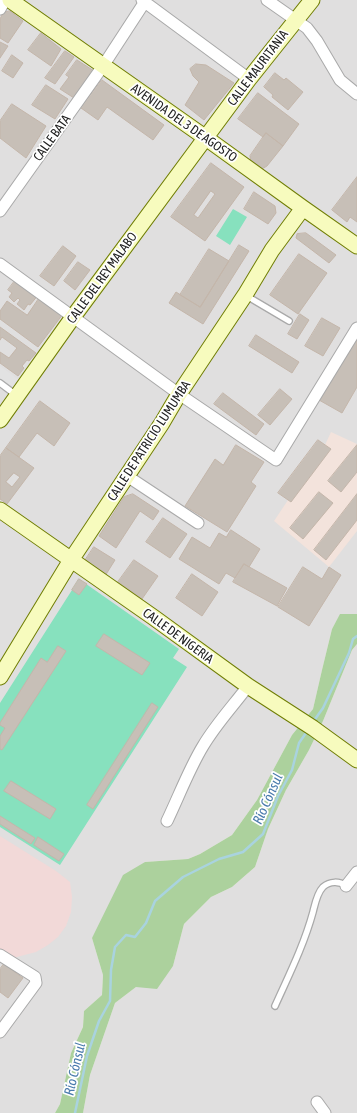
<!DOCTYPE html>
<meta charset="utf-8">
<style>
body{margin:0}
canvas{display:block;background:#f2efe9}
</style>
<canvas width="357" height="1113"></canvas>
<script>
const context = document.querySelector('canvas').getContext('2d');
context.lineJoin = 'round';
function paint(path, color) {
  context.fillStyle = color;
  context.fill(path, 'evenodd');
}
function stroke(path, color, width, dash) {
  context.strokeStyle = color;
  context.lineWidth = width;
  context.lineCap = dash ? 'butt' : 'round';
  context.setLineDash(dash || []);
  context.stroke(path);
}
function write(font, color, halo, rows, align = 'center') {
  context.font = font + ' "Asap Condensed",sans-serif';
  context.lineWidth = 3.5;
  context.setLineDash([]);
  context.textBaseline = 'middle';
  context.strokeStyle = halo;
  context.fillStyle = color;
  for (const [text, x, y, turn = 0] of rows) {
    context.save();
    context.translate(x, y);
    context.rotate((+turn || 0) * Math.PI / 180);
    context.textAlign = isNaN(turn) ? turn : align;
    if (halo) context.strokeText(text, 0, 0);
    context.fillText(text, 0, 0);
    context.restore();
  }
}
paint(new Path2D(`
 M0,0H357V614L340,615L332,629L322,670L313,709L292,735L257,800L232,835L200,854L188,859L145,862L92,938L103,975L102,995L84,1011L83,1027L71,1053L60,1104L55,1113H0Z
 M357,644V1113H83L90,1075L115,1003L136,987L173,966L184,924L211,897L232,887L255,867L268,829L286,790L309,750L323,721L352,650Z`), '#e0dfdf');
paint(new Path2D(`
 M0,836L56,871L70,882L72,897L71,912L66,926L58,937L48,945L36,952L13,958L0,953Z`), '#f2d9d8');
paint(new Path2D(`
 M331,432L357,444V531L329,567L274,521L288,500L278,493L318,440L325,445Z`), '#f3e3dc');
paint(new Path2D(`
 M340,614H357V644L352,650L323,721L309,750L286,790L268,829L255,867L232,887L211,897L184,924L173,966L157,989L136,987L115,1003L90,1075L83,1113H55L60,1104L71,1053L83,1027L84,1011L102,995L103,975L92,938L123,875L145,862L188,859L200,854L232,835L257,800L292,735L313,709L322,670L332,629Z`), '#acd19d');
paint(new Path2D(`
 M233,209L247,217L230,245L216,236Z
 M79,579L179,649L173,658L187,667L60,865L0,827V703Z`), '#87e1be');
paint(new Path2D(`
 M0,366L24,384L17,394L0,381Z`), '#e2e2e2');
stroke(new Path2D(`
 M313,722L323,708L349,653L353,639L357,636
 M75,1113L87,1056L99,1021L110,1001L111,970L115,947L126,935L135,937L146,923L155,901L183,877L219,859L243,852L263,834L278,796L292,770L299,743L308,730`), '#a9d3df', 2.5);
const building = new Path2D(`
 M10,11L23,21L8,43L0,38V19L3,13Z
 M41,33L61,49L51,66L28,50Z
 M0,42L8,46L0,58Z
 M65,51L74,57L55,84L45,78Z
 M12,55L23,63L13,78L2,71Z
 M77,60L94,71L74,98L60,89L69,77L66,75Z
 M196,64L206,65L234,83L204,120L185,105L199,82L193,76L190,69Z
 M275,73L284,80L286,78L303,92L288,110L272,97L273,95L264,87Z
 M102,80L164,125L153,140L107,107L98,120L81,108Z
 M46,85L68,99L55,119L32,105Z
 M258,93L299,124L283,146L266,133L263,137L238,119Z
 M12,104L46,126L26,158L0,138V121Z
 M266,133L283,146L267,166L260,170L251,163L250,156Z
 M211,163L244,187L205,241L171,217ZM211,191L215,194L198,218L194,215Z
 M357,177V222L350,217L347,222L332,210Z
 M254,192L275,206L276,213L268,224L244,209Z
 M306,233L336,255L329,263L296,238L297,234Z
 M239,245L249,251L203,324L169,303L176,292L200,307Z
 M63,246L76,256L54,286L40,276Z
 M209,249L229,261L200,307L180,295Z
 M299,254L327,273L298,314L270,295Z
 M78,262L90,270L75,290L64,281Z
 M17,278L39,294L30,305L28,304L24,310L17,304L20,300L18,298L14,302L9,297L12,293L8,290Z
 M40,297L63,314L38,347L0,319V311L7,301L27,315Z
 M300,314L309,320L297,339L288,334Z
 M322,318L340,328L323,356L305,346Z
 M0,327L36,353L29,361L27,360L22,366L24,368L18,376L0,363V352L9,358L17,348L2,337L0,340Z
 M357,333V387L342,413L319,400Z
 M256,335L299,362L292,373L249,346Z
 M280,389L292,399L270,425L258,415Z
 M223,393L264,424L256,435L214,404Z
 M40,401L70,423L54,446L37,433L19,457L6,448Z
 M318,440L331,449L291,502L278,493Z
 M236,445L264,462L251,482L256,486L227,532L185,506L215,459L223,465Z
 M357,445V472L341,492L328,481Z
 M6,448L34,468L7,504L0,499V456ZM14,473L20,477L12,487L6,482Z
 M319,492L333,503L303,539L290,528Z
 M133,494L159,511L153,520L140,511L116,548L99,536L124,497Z
 M357,494V520L326,560L314,550Z
 M163,518L187,534L170,558L146,542Z
 M231,530L260,549L249,567L244,564L235,578L226,573L219,584L179,559L192,537L210,548L219,533L226,537Z
 M94,547L115,560L105,576L84,562Z
 M134,560L158,576L142,599L118,582Z
 M244,564L287,588L277,606L233,582Z
 M303,567L322,579L329,567L341,575L309,626L278,607Z
 M192,574L218,592L202,616L176,598Z
 M79,579L87,584L79,595L72,590Z
 M104,634L150,663L142,675L96,646Z
 M58,646L66,651L2,750L0,749V736L5,728L0,725V723L41,658L47,662Z
 M152,703L158,707L93,809L87,805Z
 M11,781L56,809L50,819L4,791Z
 M0,816L35,838L31,844L0,824Z
 M38,837L64,854L59,861L34,845Z
 M4,964L23,978L8,998L0,992V969Z`);
paint(building, '#c7bfb7');
stroke(building, '#c4b6aa', 1);
const lane = new Path2D(`
 M245,295L289,321
 M0,383L16,395
 M275,1006C289,975 304,945 313,912C315,904 317,893 323,887C330,881 339,881 346,886`);
const street = new Path2D(`
 M142,0L249,79
 M267,0L307,28L317,41L340,80L357,94
 M0,9L5,0
 M0,211L103,66L146,0
 M0,264L179,394L276,460L357,328
 M127,476L198,523
 M167,821C179,796 189,769 203,746C216,724 233,706 248,686
 M346,886L357,872
 M0,955L35,977L36,983L0,1032
 M317,1102L325,1113`);
const secondary = new Path2D(`
 M10,0L206,138L303,208L357,246
 M0,420L73,317L249,79L312,0
 M0,510L153,617L248,686L313,728L357,760
 M0,677L71,560L162,423L179,394L245,295L272,250L303,208`);
stroke(lane, '#a9a9a9', 8);
stroke(street, '#a9a9a9', 13);
stroke(secondary, '#707e04', 17);
stroke(lane, '#fff', 5.5);
stroke(street, '#fff', 11);
stroke(secondary, '#f7fbbe', 15);
write('13px', '#222', '#fff', [
 ["CALLE MAURITANIA",258,68,-53],
 ["AVENIDA DEL 3 DE AGOSTO",184,123,35],
 ["CALLE BATA",52,138,-54],
 ["CALLE DEL REY MALABO",102,278,-54],
 ["CALLE DE PATRICIO LUMUMBA",149,441,-57],
 ["CALLE DE NIGERIA",178,636,36]
]);
write('italic 14px', '#497aac', '#fff', [
 ["Río Cónsul",268,799,-66],
 ["Río Cónsul",75,1069,-77]
]);
</script>
